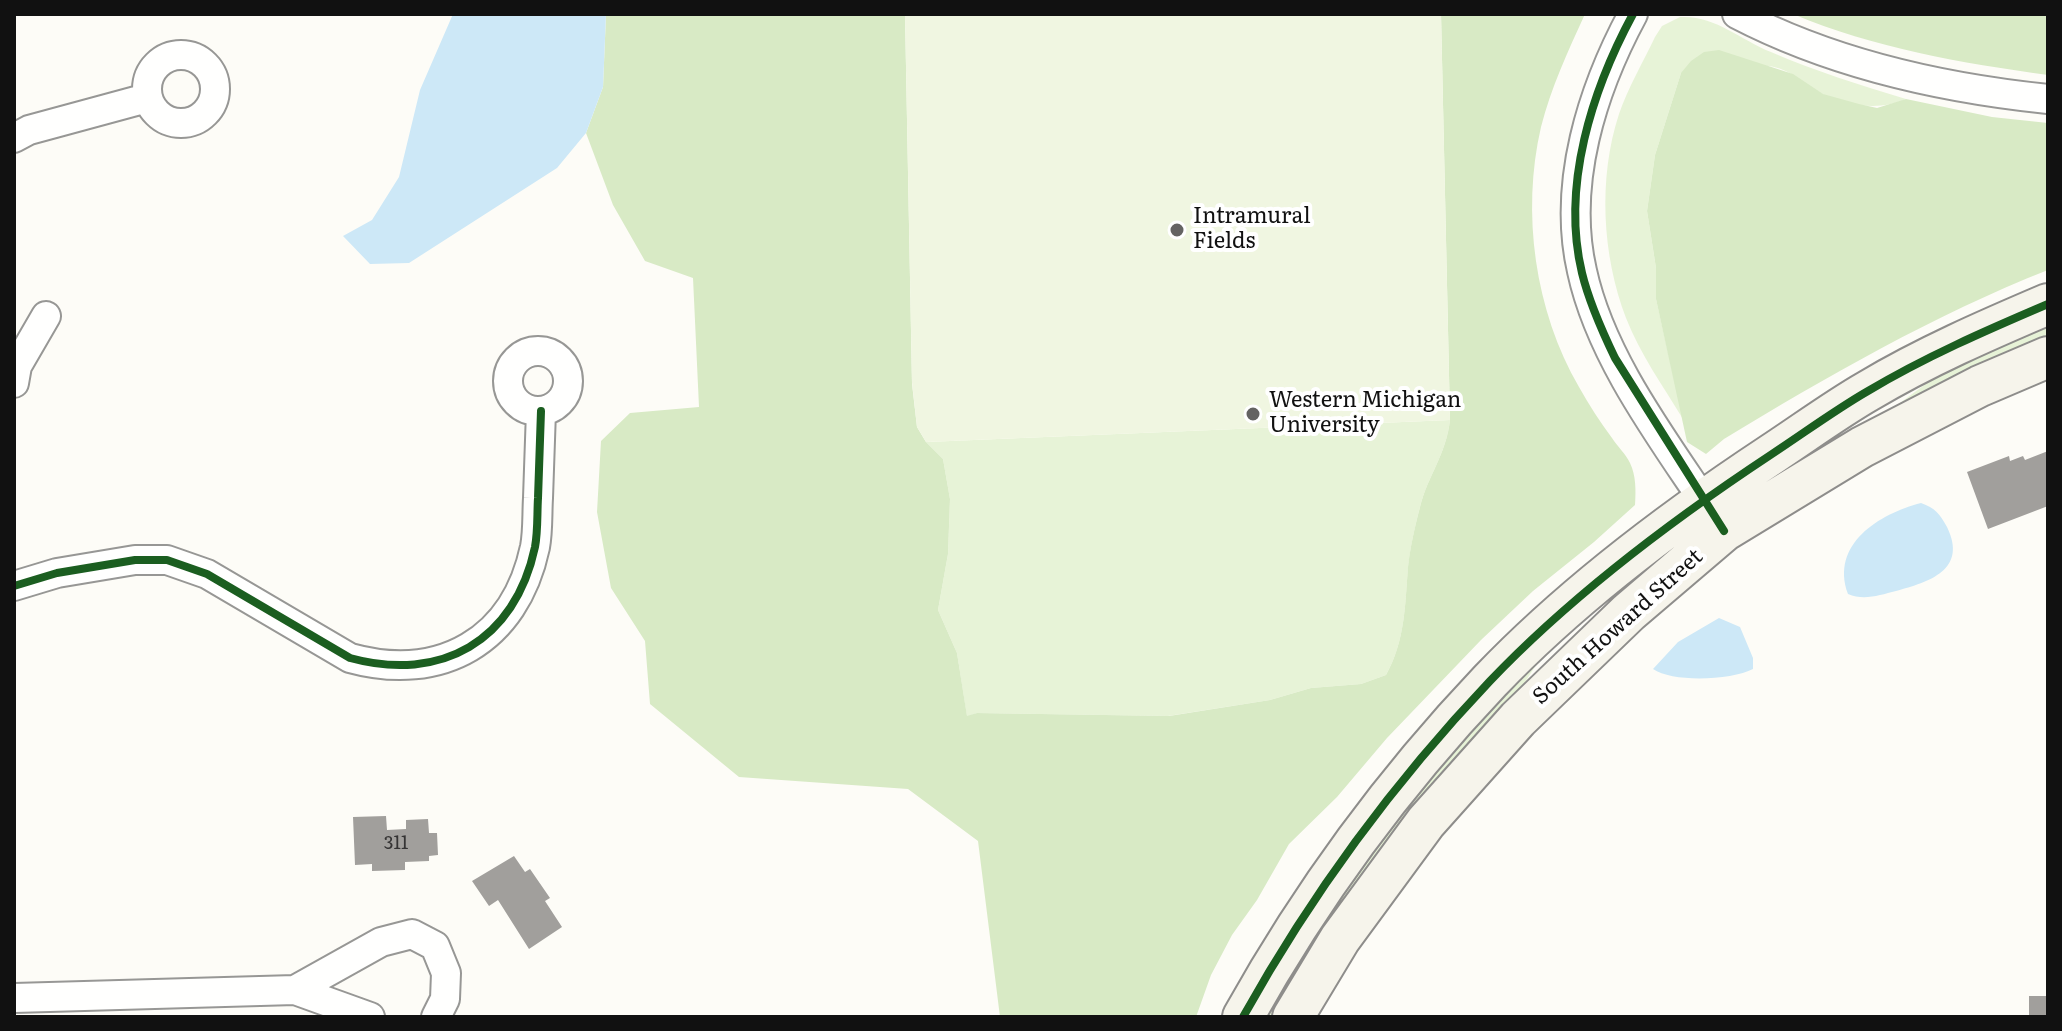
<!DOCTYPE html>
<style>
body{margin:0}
#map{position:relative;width:2062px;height:1031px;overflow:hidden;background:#fdfcf7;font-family:Literata,serif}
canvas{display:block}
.frame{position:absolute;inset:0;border:16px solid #111;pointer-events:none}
</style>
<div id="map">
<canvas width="2062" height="1031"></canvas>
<div class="frame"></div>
</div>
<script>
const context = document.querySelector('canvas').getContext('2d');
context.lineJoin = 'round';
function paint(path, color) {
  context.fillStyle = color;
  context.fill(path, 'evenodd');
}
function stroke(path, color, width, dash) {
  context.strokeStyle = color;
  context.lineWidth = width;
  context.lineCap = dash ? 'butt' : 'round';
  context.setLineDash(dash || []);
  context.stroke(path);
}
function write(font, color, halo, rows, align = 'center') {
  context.font = font + ' Literata,serif';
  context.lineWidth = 8;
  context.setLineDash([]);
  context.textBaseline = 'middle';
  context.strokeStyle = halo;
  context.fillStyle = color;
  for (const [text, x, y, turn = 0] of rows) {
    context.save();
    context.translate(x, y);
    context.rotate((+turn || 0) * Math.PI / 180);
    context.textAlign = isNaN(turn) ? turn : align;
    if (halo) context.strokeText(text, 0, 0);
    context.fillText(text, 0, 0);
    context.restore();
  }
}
paint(new Path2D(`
 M1680,17C1715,15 1739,39 1771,52C1815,71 1860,85 1906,99C1880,111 1848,106 1822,94C1804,85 1790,68 1768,66C1740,64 1709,71 1681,73L1655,155L1647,211L1656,268V299L1683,419C1663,386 1640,354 1626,318C1602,255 1598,178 1619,114C1628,88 1643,62 1655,37L1662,26Z
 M2048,324V338L1885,414L1946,369Z
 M1450,420C1446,455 1428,475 1420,507C1415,526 1410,548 1408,568C1405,606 1405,641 1386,675L1361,684L1311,688L1270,700L1168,716L977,713L967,717L957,653L938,610L948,554L950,499L943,459L926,442Z
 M1623,585L1541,657L1517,695L1274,1017H1258L1387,825L1520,676Z`), '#e7f3d7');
paint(new Path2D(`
 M606,14H905L912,384L917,427L926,442L943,459L950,499L948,554L938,610L957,653L967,716L977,713L1169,716L1270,700L1311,688L1361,684L1386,675C1405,641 1405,606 1408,567C1410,548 1415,526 1420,507C1428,475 1446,455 1450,420L1441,14H1585C1568,51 1551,88 1541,127C1521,213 1535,311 1579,387C1589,405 1600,422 1612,438C1617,446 1626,454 1630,463C1636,475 1636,491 1635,505L1594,542L1533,591L1481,640L1387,738L1337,797L1289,844L1257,900L1232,935L1211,975L1196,1017H1000L978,841L908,789L739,777L650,704L645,641L611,588L597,512L601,441L630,413L699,407L693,278L645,261L613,205L586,133L603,87Z
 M1793,14H2048V75C1961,63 1874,48 1793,14Z
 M1719,50L1793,74L1823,94L1859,104L1877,108L1906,99L1992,117L2048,123V270C1934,315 1828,376 1724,439L1706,454L1687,442L1656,299V268L1647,211L1655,155L1681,73L1691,61L1704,52Z`), '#d8eac5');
paint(new Path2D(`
 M905,14H1441L1450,420L926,442L917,427L912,382Z`), '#f0f6e1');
paint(new Path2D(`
 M453,14H606L603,87L586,133L557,168L409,263L370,264L343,236L372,220L399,177L420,90Z
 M1921,503C1935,508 1940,514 1947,527C1968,570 1929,582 1896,591C1880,595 1864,601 1848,594C1830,544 1879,514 1921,503Z
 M1719,618L1740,627L1753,658V669C1732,680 1673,683 1653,669L1678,642Z`), '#cde8f7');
paint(new Path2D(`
 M2048,451V506L1988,529L1967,472L2009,456L2010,461L2023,456L2025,460Z
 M386,816L387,830L406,829V820L428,819L429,833H437L438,855L429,856V861L405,862V870L372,871V864L355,865L353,817Z
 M514,856L525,872L530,869L550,898L545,901L562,927L529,949L498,900L489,906L472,881Z
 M2029,996H2048V1017H2029Z`), '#a19f9c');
const street = new Path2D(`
 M1633,14C1592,90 1562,184 1582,271C1601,359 1665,442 1714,516
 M1737,14C1833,64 1941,88 2048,99
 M147 89a34 34 0 1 1 68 0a34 34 0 1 1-68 0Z
 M14,138L29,130L147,98
 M508 381a30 30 0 1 1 60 0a30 30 0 1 1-60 0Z
 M14,383L17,366L46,316
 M14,586L57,573L135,560H167L207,574L350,658C441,683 515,641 535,547C538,531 537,514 538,498C539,469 540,440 541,411
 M295,990L381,942L412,934L435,946L446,973L445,999L436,1017
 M14,998L295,990L370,1017`);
const secondary = new Path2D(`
 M1243,1017C1311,895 1393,783 1490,681C1573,594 1672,520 1772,454C1804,433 1835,410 1868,391C1925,357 1987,330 2048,304
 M1293,1017L1340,939L1426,822L1518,719L1629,612L1724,531L1862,447L1980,386L2048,357`);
stroke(street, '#979795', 32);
stroke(secondary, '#8e8d8b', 44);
stroke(street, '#fffffe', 28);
stroke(secondary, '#f6f4eb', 40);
stroke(new Path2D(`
 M1633,14C1592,90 1561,186 1582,273C1589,302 1602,331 1615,358L1724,531
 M14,586L57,573L135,560H167L207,574L350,658C441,683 515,641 535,547C538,531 537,514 538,498C539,469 540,440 541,411
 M1243,1017C1311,895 1393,783 1490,681C1573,594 1672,520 1772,454C1804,433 1835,410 1868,391C1925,357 1987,330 2048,304`), '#1b5e20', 8);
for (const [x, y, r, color] of [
 [1177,230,8,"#646362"],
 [1253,414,8,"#646362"]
]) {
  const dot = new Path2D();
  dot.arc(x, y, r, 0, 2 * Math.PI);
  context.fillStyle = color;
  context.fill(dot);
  stroke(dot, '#fff', 3);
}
write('18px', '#353434', null, [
 ["311",396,844]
]);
write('22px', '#111', '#fff', [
 ["Intramural",1193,217],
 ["Fields",1193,242],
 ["Western Michigan",1269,401],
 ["University",1269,426]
], 'left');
write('22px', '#111', '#fff', [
 ["South Howard Street",1618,627,-42]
]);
</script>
